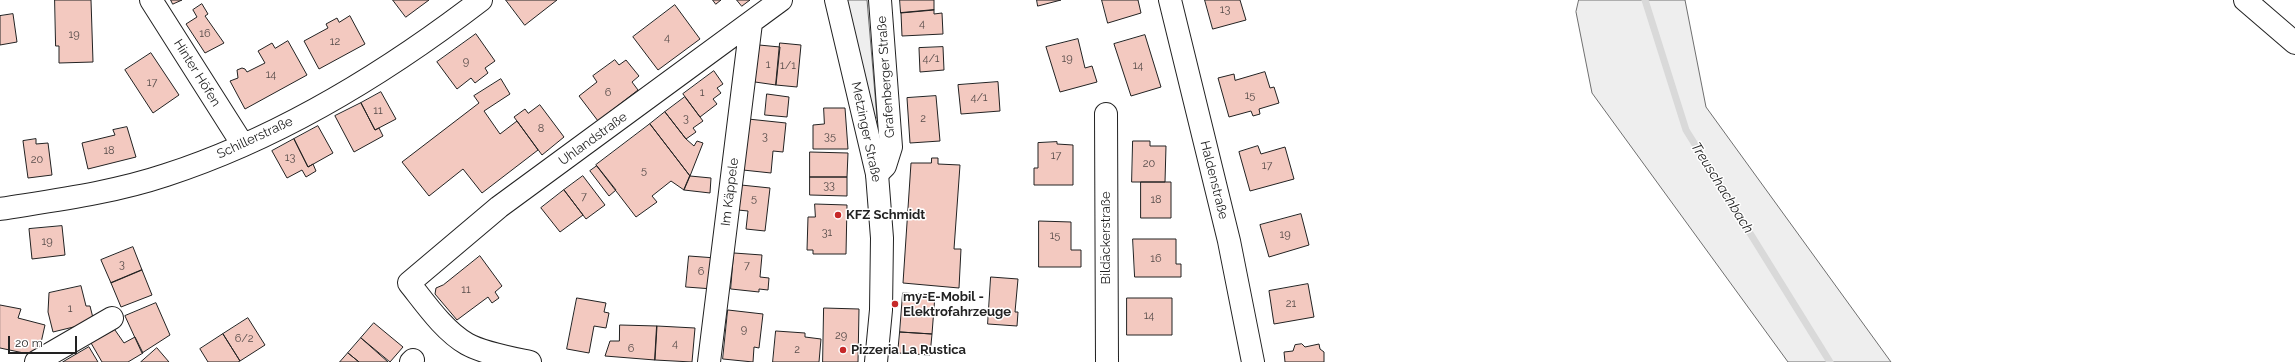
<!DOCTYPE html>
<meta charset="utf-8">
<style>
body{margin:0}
#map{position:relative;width:2295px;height:362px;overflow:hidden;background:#fff;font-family:Raleway,sans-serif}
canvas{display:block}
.scale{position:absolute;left:8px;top:336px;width:69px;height:18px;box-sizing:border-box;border:2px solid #222;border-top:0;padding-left:5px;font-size:12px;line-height:14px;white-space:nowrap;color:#222;-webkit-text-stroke:3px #fff;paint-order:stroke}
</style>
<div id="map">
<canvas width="2295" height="362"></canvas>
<div class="scale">20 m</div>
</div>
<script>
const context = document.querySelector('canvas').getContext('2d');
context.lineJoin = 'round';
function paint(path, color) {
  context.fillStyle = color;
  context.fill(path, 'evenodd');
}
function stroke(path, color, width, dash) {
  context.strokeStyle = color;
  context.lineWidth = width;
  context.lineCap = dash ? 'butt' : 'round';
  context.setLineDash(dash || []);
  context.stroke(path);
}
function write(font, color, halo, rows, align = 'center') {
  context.font = font + ' Raleway,sans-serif';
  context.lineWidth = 3;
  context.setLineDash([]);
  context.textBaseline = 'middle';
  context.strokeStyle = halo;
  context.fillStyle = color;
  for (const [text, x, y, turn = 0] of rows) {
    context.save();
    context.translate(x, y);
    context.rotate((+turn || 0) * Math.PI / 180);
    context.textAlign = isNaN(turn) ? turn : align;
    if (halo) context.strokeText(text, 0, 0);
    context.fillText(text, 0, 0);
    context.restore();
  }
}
const green = new Path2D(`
 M843,0H867L877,118H872Z
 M1579,0H1685L1706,107L1891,362H1788L1592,93L1576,12Z`);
paint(green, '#eee');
stroke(green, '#6f6f6f', 1);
stroke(new Path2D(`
 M1645,0L1686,130L1830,362`), '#d9d9d9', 7);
const building = new Path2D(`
 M55,0H91L93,62L59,63V46H56Z
 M171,0H182L173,4Z
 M393,0H429L406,17Z
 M506,0H557L525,25Z
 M713,0H721L716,4Z
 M737,0H750L742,6Z
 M900,0H934V10L901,13Z
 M1037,0H1061L1038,6Z
 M1102,0H1138L1141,13L1108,23Z
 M1205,0H1240L1246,20L1213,29Z
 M202,4L208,14L205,16L224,43L205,53L186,24L197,17L193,10Z
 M675,5L700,39L658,70L633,37Z
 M934,10V14L942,13L943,34L902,36L901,13Z
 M13,14L17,42L0,45V16Z
 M350,16L365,44L319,69L304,41L328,28L326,24L337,18L339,22Z
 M476,34L495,61L485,68L488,73L475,83L471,78L457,89L437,62Z
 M1145,35L1161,87L1131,96L1114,44Z
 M1078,39L1085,68L1092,66L1097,82L1060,92L1046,47Z
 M288,41L307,75L245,109L230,81L238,78L237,70L242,68L245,69L247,72L265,63L258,51L272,43L275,48Z
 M780,43L801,45L797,87L776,85Z
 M759,45L780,47L776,85L755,82Z
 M943,47L944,70L920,72L919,48Z
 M151,53L179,95L153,113L125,70Z
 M615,60L619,65L626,60L639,76L632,82L638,90L598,121L579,96L597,82L593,76Z
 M714,71L723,84L717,88L721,93L713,99L717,104L700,117L683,94Z
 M1265,72L1270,88L1274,87L1279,103L1259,109L1260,114L1253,116L1251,111L1229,117L1218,78L1234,74L1235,80Z
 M501,79L510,94L484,111L500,134L517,121L538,150L482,193L463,169L429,196L402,162L479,103L474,96Z
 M998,82L1000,111L961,114L958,85Z
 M381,92L396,119L375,130L361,103Z
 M767,94L789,97L787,117L765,115Z
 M936,96L940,141L910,143L907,98Z
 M685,97L703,121L693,128L696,132L686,139L665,112Z
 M361,103L375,130L379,128L383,136L354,152L335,116Z
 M540,105L564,137L542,155L514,117L525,109L528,113Z
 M824,108H845L848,149H813V125L824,124Z
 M665,112L686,139L694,146L697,141L703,143L690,176L650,124Z
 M748,119L786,123L783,152L773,151L771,173L743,170Z
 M650,124L690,176L684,190L671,181L652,196L657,202L636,217L596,165Z
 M318,126L333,153L308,167L294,139Z
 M127,127L136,157L88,169L82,143L115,135L113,130Z
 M36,139V144L48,143L52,175L28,178L23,141Z
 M294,139L308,167L313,164L316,171L306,177L302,170L287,178L272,151Z
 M1133,141H1150V146H1166L1165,182H1132Z
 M1057,142V144L1073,145V185H1034V168H1038V143Z
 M1258,146L1261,154L1285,147L1294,179L1250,191L1239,152Z
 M810,152L848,153L847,177H810Z
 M932,158H938V164L960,165L954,249H961L959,288L903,283L911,163H931Z
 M597,166L616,190L609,196L590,171Z
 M583,176L605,205L586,219L564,190Z
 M690,176L711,178L710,193L684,190Z
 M810,177H847V196L810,195Z
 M1141,182H1171V218H1141Z
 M741,185L770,188L765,231L746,229L748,211L738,210Z
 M564,190L583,215L560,232L541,208Z
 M815,204L847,205L846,254H813V250H807L808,217H815Z
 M1301,214L1309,245L1269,257L1260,225Z
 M1039,221L1071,222V250H1081V267H1039Z
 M62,226L65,255L32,259L29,229Z
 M1133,239H1176V264H1181V277H1135Z
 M133,247L142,270L111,283L101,260Z
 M734,253L762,255L760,277L769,278L768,290L759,289V292L731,289Z
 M480,256L502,286L495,292L499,298L492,303L488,297L457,320L435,294L436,288L443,285Z
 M689,256L716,258L713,289L686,287Z
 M142,270L152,295L121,307L111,283Z
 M991,277L1018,279L1015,312H1018L1017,326L988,324Z
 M1308,284L1314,317L1274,324L1269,291Z
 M81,286L86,306H90L94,322L53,332L48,312L49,293Z
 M903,293L935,295L932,334L900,332Z
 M577,298L606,303L604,312L609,313L606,328L594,326L589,353L567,349Z
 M1127,298H1172V335H1127Z
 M156,303L170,335L142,353L125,316Z
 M0,305L21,309L18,318L45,325L38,356L0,348Z
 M824,308L859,309L858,362H823Z
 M728,310L763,314L759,348L754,347L753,362L723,359Z
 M248,318L265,345L240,361L223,334Z
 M374,323L403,347L390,362L361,338Z
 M620,325L657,326L655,360L605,356L610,341H619Z
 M657,326L695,328L692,362L655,360Z
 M115,330L124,343L135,337L143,353L128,362H102L91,343Z
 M776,331L805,333V337L821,339L819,362H773Z
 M900,332L932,334L930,355L898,353Z
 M223,334L240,361L238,362H208L200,349Z
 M361,338L388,362H359L348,353Z
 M1302,344L1305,347L1319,344L1320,349L1324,352V362H1285L1284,352L1293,351L1295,345Z
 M89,347L98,362H63Z
 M157,348L169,362H141Z
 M348,353L359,362H340Z`);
paint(building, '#f3c9c0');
stroke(building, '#222', 1);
const minor = new Path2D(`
 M151,0L243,145
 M1170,0L1229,241L1253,362
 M2245,0L2295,43
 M1106,114L1107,362
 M877,174L885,166L891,147L880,0
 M0,209C56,200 112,193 166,175C280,138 386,73 481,0
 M36,362L112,318
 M411,362L413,360
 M530,362C511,358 483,353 467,344C444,331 425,303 409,283L499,207L781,0
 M709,362L751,23`);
const major = new Path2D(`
 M836,0L877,174L882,238L881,310L876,362`);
stroke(minor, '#222', 24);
stroke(major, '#222', 24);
stroke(minor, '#fff', 22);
stroke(major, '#fff', 22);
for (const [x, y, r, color] of [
 [838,215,4,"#c62828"],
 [895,304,4,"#c62828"],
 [843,350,4,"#c62828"]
]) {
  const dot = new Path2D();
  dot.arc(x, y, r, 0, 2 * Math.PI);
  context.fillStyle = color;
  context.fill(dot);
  stroke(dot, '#fff', 1.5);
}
write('11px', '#564c4a', null, [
 ["13",1225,10],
 ["4",922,24],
 ["16",205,34],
 ["19",74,35],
 ["4",667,38],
 ["12",335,42],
 ["4/1",931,59],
 ["19",1067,59],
 ["9",466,62],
 ["1",768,65],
 ["1/1",788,66],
 ["14",1138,66],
 ["14",271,75],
 ["17",152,83],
 ["6",608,93],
 ["1",702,93],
 ["15",1250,96],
 ["4/1",979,98],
 ["11",378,111],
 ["3",686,119],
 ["2",923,119],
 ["8",541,129],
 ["3",765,137],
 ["35",830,137],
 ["18",109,151],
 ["17",1056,156],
 ["13",290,158],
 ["20",37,160],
 ["20",1149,164],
 ["17",1267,166],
 ["5",644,171],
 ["33",829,186],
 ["7",584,197],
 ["5",754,199],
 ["18",1156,200],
 ["31",827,233],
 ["19",1285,235],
 ["15",1055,236],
 ["19",47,242],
 ["16",1156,259],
 ["3",122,265],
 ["7",747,266],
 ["6",701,272],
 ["11",466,290],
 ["21",1291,304],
 ["1",70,309],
 ["14",1149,316],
 ["9",744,330],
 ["29",841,336],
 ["6/2",244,339],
 ["4",675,344],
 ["6",631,349],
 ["2",797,350]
]);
write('13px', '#222', '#fff', [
 ["Hinter Höfen",197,73,58],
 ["Grafenberger Straße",886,77,-94],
 ["Metzinger Straße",866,132,78],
 ["Schillerstraße",255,138,-25],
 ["Uhlandstraße",593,139,-36],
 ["Haldenstraße",1214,180,76],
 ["Im Käppele",730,192,-83],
 ["Bildäckerstraße",1106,238,-90]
]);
write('bold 13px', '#222', '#fff', [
 ["KFZ Schmidt",846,215],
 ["my-E-Mobil -",903,297],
 ["Elektrofahrzeuge",903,312],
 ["Pizzeria La Rustica",851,350]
], 'left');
write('italic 14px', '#222', '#fff', [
 ["Treuschachbach",1722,188,58]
]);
</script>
